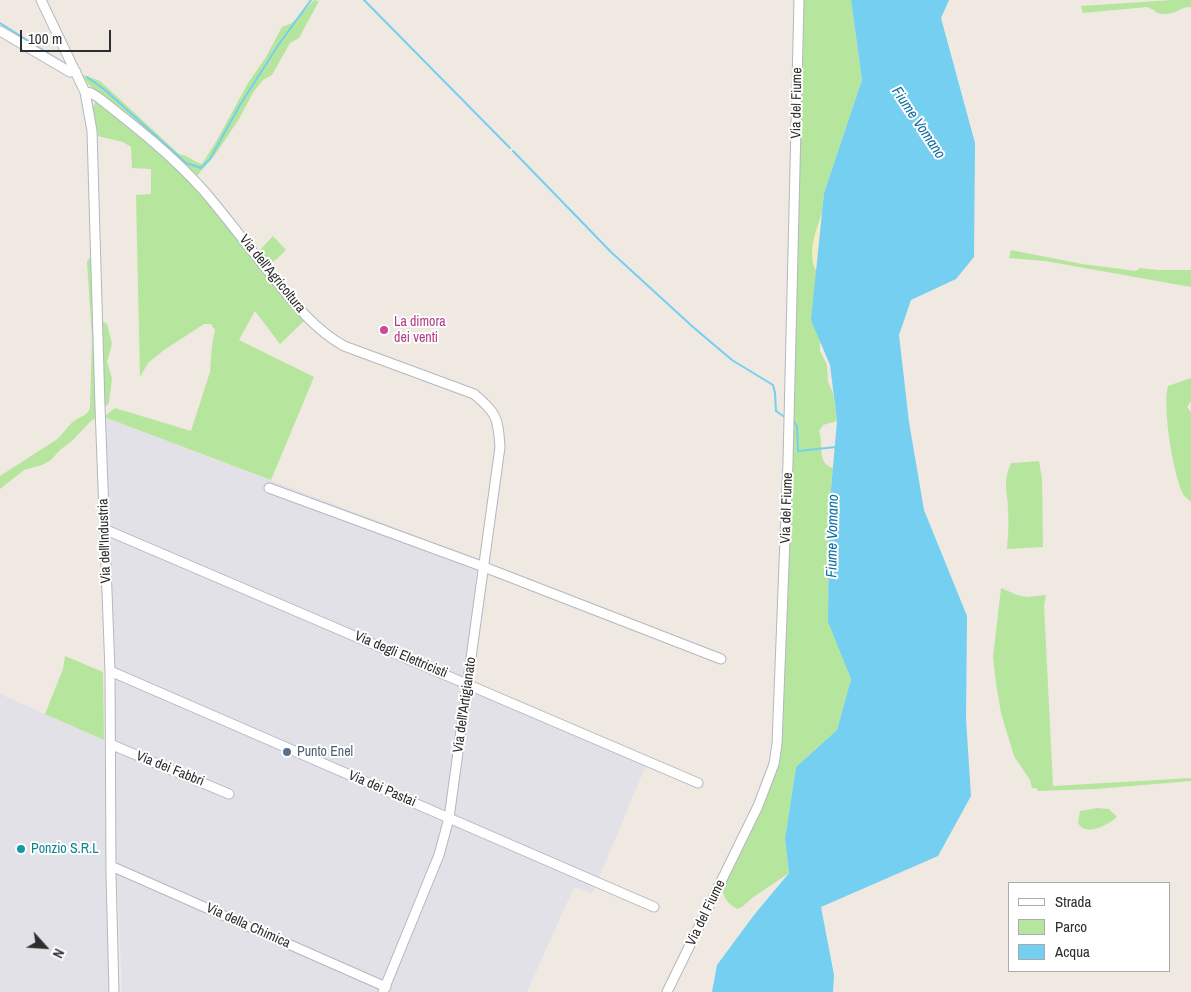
<!DOCTYPE html>
<style>
body{margin:0}
#map{position:relative;width:1191px;height:992px;overflow:hidden;background:#efe9e1;font-family:"Archivo Narrow",sans-serif}
canvas{display:block}
.legend{position:absolute;left:1008px;top:882px;width:162px;height:90px;box-sizing:border-box;background:#fff;border:1px solid #ababab;margin:0;padding:6px 9px;list-style:none;font-size:15px;color:#2e2e2e}
.legend li{display:flex;align-items:center;gap:10px;height:25px}
.legend b{width:25px;border:1px solid #ababab}
.north{position:absolute;left:20px;top:922px;width:50px;height:50px;-webkit-text-stroke:4px #fff;paint-order:stroke;rotate:116deg;font-size:14px;font-weight:700;line-height:20px;text-align:center;color:#2e2e2e}
.north::after{content:'';display:block;margin:auto;width:18px;height:22px;background:#2e2e2e;clip-path:polygon(50% 0,100% 100%,50% 72%,0 100%)}
.scale{position:absolute;left:20px;top:30px;width:91px;height:22px;box-sizing:border-box;border:2px solid #2e2e2e;border-top:0;padding-left:6px;font-size:15px;line-height:18px;white-space:nowrap;color:#2e2e2e;-webkit-text-stroke:4px #fff;paint-order:stroke}
</style>
<div id="map">
<canvas width="1191" height="992"></canvas>
<ul class="legend">
<li><b style="height:6px;background:#fff"></b>Strada</li>
<li><b style="height:14px;background:#b6e59e"></b>Parco</li>
<li><b style="height:14px;background:#75cff0"></b>Acqua</li>
</ul>
<div class="north">N</div>
<div class="scale">100 m</div>
</div>
<script>
const context = document.querySelector('canvas').getContext('2d');
context.lineJoin = 'round';
function paint(path, color) {
  context.fillStyle = color;
  context.fill(path, 'evenodd');
}
function stroke(path, color, width, dash) {
  context.strokeStyle = color;
  context.lineWidth = width;
  context.lineCap = dash ? 'butt' : 'round';
  context.setLineDash(dash || []);
  context.stroke(path);
}
function write(font, color, halo, rows, align = 'center') {
  context.font = font + ' "Archivo Narrow",sans-serif';
  context.lineWidth = 4;
  context.setLineDash([]);
  context.textBaseline = 'middle';
  context.strokeStyle = halo;
  context.fillStyle = color;
  for (const [text, x, y, turn = 0] of rows) {
    context.save();
    context.translate(x, y);
    context.rotate((+turn || 0) * Math.PI / 180);
    context.textAlign = isNaN(turn) ? turn : align;
    if (halo) context.strokeText(text, 0, 0);
    context.fillText(text, 0, 0);
    context.restore();
  }
}
paint(new Path2D(`
 M104,417L478,559L466,684L647,763L592,894L574,887L527,992H122L111,739Z
 M0,694L104,740L114,992H0Z`), '#e3e1e8');
paint(new Path2D(`
 M314,0L319,1L299,38L290,43L272,75L263,80L254,91L239,119L215,155L195,178L103,97L88,84L81,74L100,81L179,154C188,155 193,162 202,164L217,140L248,83L266,57L282,27L292,23Z
 M802,0H851L862,80L824,193L822,213L814,238L813,263L819,276L820,351L827,365L828,382L833,393L837,421L823,425L819,431C824,444 816,463 833,468L829,512L828,621L851,679L837,730L796,767L785,839L789,873L752,898L742,907L737,909C727,903 724,899 722,887L780,741L784,689Z
 M1172,0H1191V7C1176,7 1177,17 1157,13L1154,10L1147,7L1083,13L1081,6Z
 M96,101L102,103L157,149L191,181L269,280L305,320L280,344L255,311L239,340L314,377L271,480L104,417L115,408L191,431L210,372L212,345L215,330L211,324H204L164,350L148,363L140,377L136,195L151,194V169L132,168L131,147L123,142L98,136L93,107Z
 M273,236L286,250L280,256L267,267L257,253Z
 M1011,250L1082,264L1136,271L1140,268L1158,270H1191V287L1045,261L1009,258Z
 M91,256L97,417L91,421L73,440L60,450L51,460L42,465L24,470L0,489V476L56,440C63,435 67,426 74,421C81,416 87,416 90,408L92,337L87,262Z
 M101,320L107,324L112,344L107,362L112,378L109,403L104,408L103,407Z
 M1191,378V401L1187,407L1191,412V502C1188,499 1185,497 1183,494C1173,474 1162,406 1168,386Z
 M1039,461L1042,479L1043,547L1007,549C1008,536 1009,523 1008,510C1008,490 1002,484 1011,463Z
 M1001,588L1017,595L1027,597L1046,595L1044,606L1053,786L1191,778V781L1096,789L1038,791L1036,788H1032L1030,780L1014,756L1001,713L996,683L993,658Z
 M65,656L103,672L104,740L45,714L63,669Z
 M1097,808L1109,809L1117,817C1108,825 1086,837 1078,823L1080,811Z`), '#b6e59e');
paint(new Path2D(`
 M822,213L816,271C807,251 816,232 822,213Z`), '#f3ecc5');
paint(new Path2D(`
 M851,0H949L941,18L975,143L974,257L956,279L911,300L899,335L909,422L924,510L967,616L966,719L971,796L938,856L821,907L834,975L833,992H712L717,965L754,915L789,873L785,839L796,767L837,730L851,679L828,622L829,512L837,421L830,365L811,320L824,193L862,80Z`), '#75cff0');
stroke(new Path2D(`
 M364,0L510,148
 M0,23L65,64
 M87,77L105,90L186,163L201,168L210,159L240,105L277,47L311,0
 M513,151L611,252L693,327L732,360L773,385L775,393L776,411L786,418
 M794,422L797,426L798,451L836,447`), '#75cff0', 2);
const minor = new Path2D(`
 M41,0L85,92L92,131L100,407L110,671L111,874L114,992
 M0,31L70,72H76
 M85,92L91,93L99,98C136,127 173,156 204,191C228,219 250,249 273,277C294,303 314,329 344,346L474,394C497,413 498,418 500,447L449,818L439,855L383,992
 M269,488L484,567L721,659
 M104,529L698,783
 M110,671L654,907
 M110,744L229,794
 M111,866L386,987
 M667,992L758,806L774,764L777,744L788,462L799,0`);
stroke(minor, '#b4b7c1', 11);
stroke(minor, '#fff', 9);
for (const [x, y, r, color] of [
 [384,330,5,"#d1479c"],
 [287,752,5,"#5c6f8a"],
 [21,849,5,"#0f9aa8"]
]) {
  const dot = new Path2D();
  dot.arc(x, y, r, 0, 2 * Math.PI);
  context.fillStyle = color;
  context.fill(dot);
  stroke(dot, '#fff', 2);
}
write('14px', '#2e2e2e', '#fff', [
 ["Via del Fiume",797,103,-89],
 ["Via dell'Agricoltura",272,274,51],
 ["Via del Fiume",787,508,-88],
 ["Via dell'Industria",105,541,-92],
 ["Via degli Elettricisti",401,655,23],
 ["Via dell'Artigianato",465,705,-82],
 ["Via dei Fabbri",170,769,22],
 ["Via dei Pastai",382,789,23],
 ["Via del Fiume",706,913,-64],
 ["Via della Chimica",248,926,24]
]);
write('14px', '#b23c85', '#fff', [
 ["La dimora",394,322],
 ["dei venti",394,338]
], 'left');
write('14px', '#4e5e75', '#fff', [
 ["Punto Enel",297,752]
], 'left');
write('14px', '#0d838f', '#fff', [
 ["Ponzio S.R.L",31,849]
], 'left');
write('italic 15px', '#0d6fa3', '#fff', [
 ["Fiume Vomano",918,123,56],
 ["Fiume Vomano",833,536,-89]
]);
</script>
